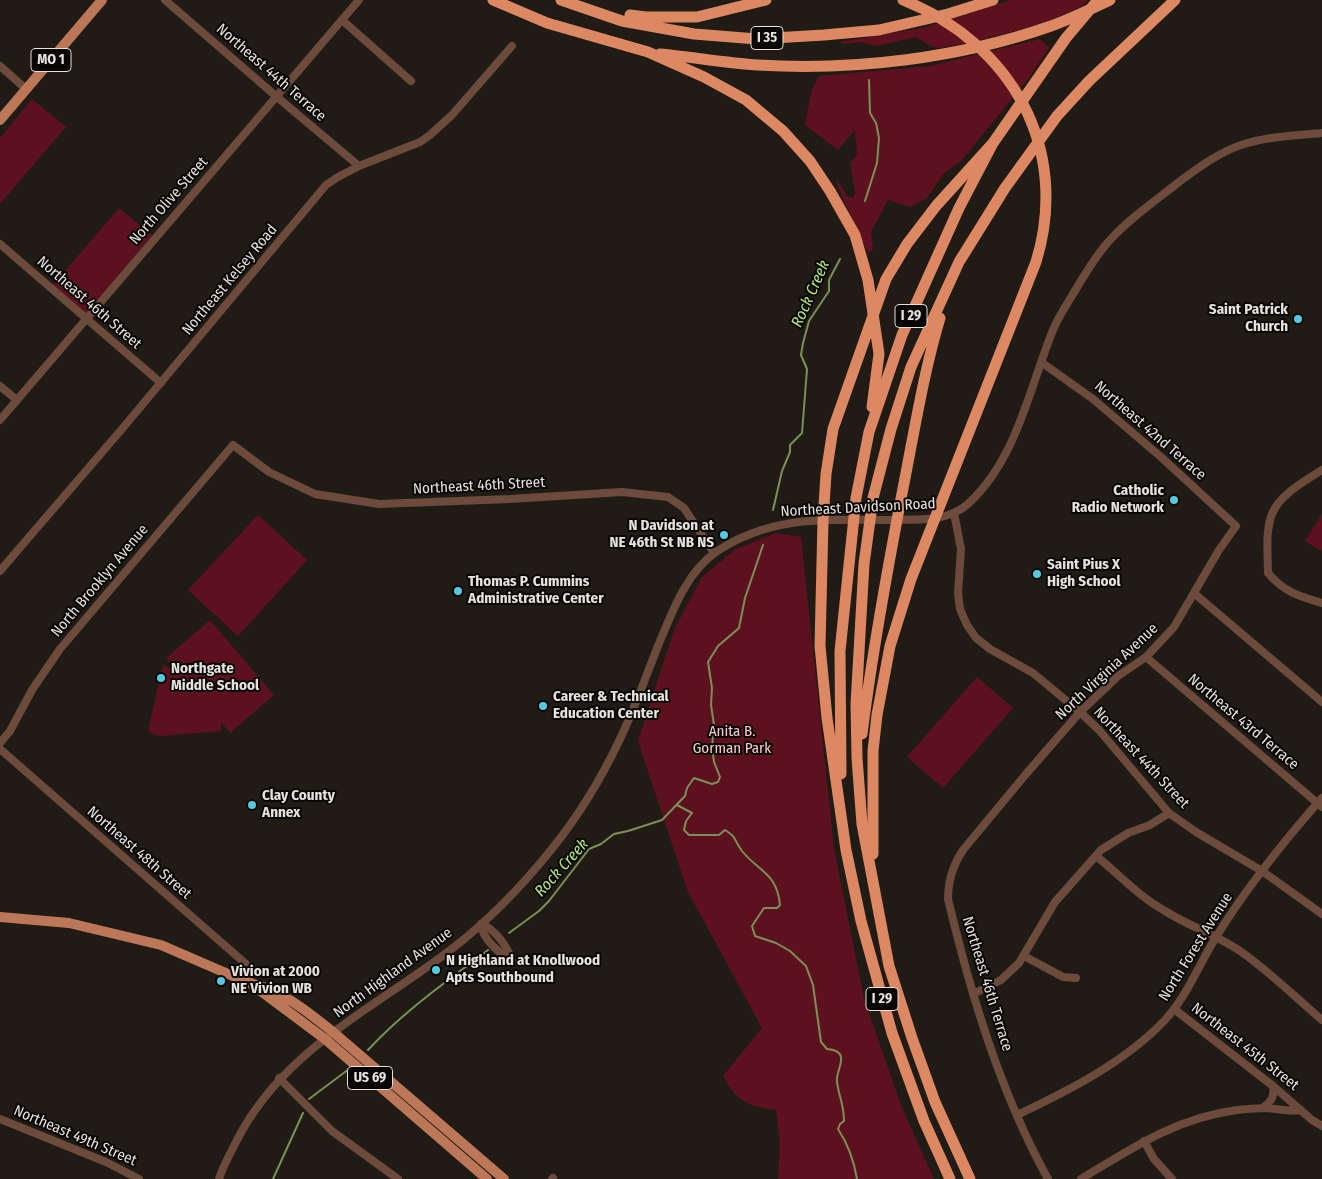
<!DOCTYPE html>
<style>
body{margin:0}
canvas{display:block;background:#211b15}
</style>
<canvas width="1322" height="1179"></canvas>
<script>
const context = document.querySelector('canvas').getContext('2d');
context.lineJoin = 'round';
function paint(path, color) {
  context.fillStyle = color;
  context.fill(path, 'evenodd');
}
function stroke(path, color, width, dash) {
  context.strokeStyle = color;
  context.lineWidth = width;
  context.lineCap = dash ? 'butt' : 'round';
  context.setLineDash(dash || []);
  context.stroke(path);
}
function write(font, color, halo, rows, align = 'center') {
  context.font = font + ' "Fira Sans Condensed",sans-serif';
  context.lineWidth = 4;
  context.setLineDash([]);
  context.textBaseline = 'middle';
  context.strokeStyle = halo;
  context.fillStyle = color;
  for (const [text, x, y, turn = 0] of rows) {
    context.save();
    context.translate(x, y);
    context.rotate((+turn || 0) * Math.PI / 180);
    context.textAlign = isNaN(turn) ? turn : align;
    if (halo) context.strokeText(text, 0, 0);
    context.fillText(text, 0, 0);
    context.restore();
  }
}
paint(new Path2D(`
 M1011,0H1088C1071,21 972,42 942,48L933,47L915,37L877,46L861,42L844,44L840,42L927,27Z
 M1040,39L1049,48L1028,79L961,161L944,173L927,198L910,207L888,200L871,232L873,249L868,253L837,185V179L847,196L853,198L855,193L850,163L857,155L855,130L838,150L805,125L812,89L819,76L930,66Z
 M32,99L66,127L0,204V138Z
 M119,208L152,235L87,314L53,285Z
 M1322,514V549L1321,551L1305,541Z
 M258,515L307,560L238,636L188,590Z
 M776,533L801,537L834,848L864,999L902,1108L934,1179H778L780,1143L776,1110C763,1109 744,1104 735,1094C730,1089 727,1082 723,1076L762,1028L688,892L638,741L674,630L702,577L736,549Z
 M210,620L274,695L230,733L221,722V731L160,736L149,732V726L163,665L178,672L166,658Z
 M977,677L1013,708L943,788L907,757Z`), '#5d111f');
stroke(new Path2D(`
 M865,201L877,163L879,138L876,123L870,113L869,80
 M773,510L782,471L790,452V445L802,433L807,369L801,355L803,343L809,321L829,291V280L840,259
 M677,805L692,813L686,821L684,830L689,835H719L725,830C738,838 734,841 742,851C759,872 777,873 780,905L777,908H764L752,926L755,936L776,943L790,951L806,966L813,985L821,1042L827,1049C853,1051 835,1070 837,1082C839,1097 844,1105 844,1121L840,1124L838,1129C848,1144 854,1161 857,1179
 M509,933L539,911L549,901L589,849L601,844L614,834L628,831L662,820L685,796L687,788L694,778L712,784L718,782L720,777L714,762L712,747L714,725L711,705L712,688L708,662L718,646L739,628L745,598L763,545
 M368,1050C404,1011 446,982 488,950
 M309,1099L349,1069
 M273,1179L303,1113`), '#7b9056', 2);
stroke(new Path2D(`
 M165,0L277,97L359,166
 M342,20L411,81
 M0,66L26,89
 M0,244L161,383
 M1041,362L1093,399L1161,457L1236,526L1219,550L1174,627L1146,657L1118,676L1080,712L1026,774L963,850C953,865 948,880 948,899C971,995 1000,1092 1048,1179
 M0,386L17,400
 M0,420L359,0
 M1322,470C1306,480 1279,495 1272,514C1265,532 1268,554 1268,573C1284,592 1298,596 1322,603
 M954,513L961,549L958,593L960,609L967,625L976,638L990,649L1033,673L1080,712L1099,730L1169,813L1196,832L1262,871L1322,914
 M0,571L122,429L326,185L338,177L359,166L420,142L430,135L452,115L512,46
 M1195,594L1322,702
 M1146,657L1322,807
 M0,743L10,731L32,690L60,649L233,445L269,472L315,494L379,504L510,499L622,492L668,497L684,508L714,553
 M0,749L246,964L250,973L249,983
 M1096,856C1120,875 1138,896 1165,911C1189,926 1216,935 1240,951C1269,971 1295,997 1322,1020
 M481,924C495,929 508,947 512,961C500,954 482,939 481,924Z
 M1024,956L1063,977L1076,978
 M973,994L1001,980L1019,963L1055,902L1101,850L1128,833L1150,825L1169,813
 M1174,1009L1273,1086L1312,1120L1322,1126
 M279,1078L332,1131L398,1179
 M1262,1108C1271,1102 1275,1097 1273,1086
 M1017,1115C1068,1091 1125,1062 1164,1021C1187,997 1199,964 1216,937C1247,887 1284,841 1322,798
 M0,1119L106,1162L139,1179
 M1144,1141L1154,1159L1172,1179
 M219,1179C223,1166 230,1154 236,1142C283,1049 374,1009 453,948C489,920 522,886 551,850C577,818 602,777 620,739C635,708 647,673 660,641C673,610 687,572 716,552C738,537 766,527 792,523C824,518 858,520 890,520C917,519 946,523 968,504C1017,459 1029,389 1053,330C1058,317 1066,306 1073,294C1084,276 1095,256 1110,240C1130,218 1155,201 1179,182C1198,168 1218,153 1241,145C1268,136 1294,136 1322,133
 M552,1179L553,1178
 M1081,1179C1132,1148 1176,1118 1237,1110C1247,1109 1257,1108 1267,1108C1279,1109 1289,1112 1301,1110`), '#6c4a3c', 8);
stroke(new Path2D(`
 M0,120L102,0
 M0,917L69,923L161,945L249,983C282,990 308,1012 333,1032L504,1179
 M250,983L325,1039L487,1179`), '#bc7758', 10);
stroke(new Path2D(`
 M493,0L547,23L648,52L704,77L746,100L783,131L810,161L830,191L855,235L868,280L879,354L872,407
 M561,0L622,21L694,34L757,39L824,35L879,30L948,14L993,0
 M630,15L646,17H697L766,0
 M660,54C693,57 725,63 758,65C854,71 960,58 1051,26C1071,19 1091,9 1110,0
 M862,734C873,646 889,560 906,473C916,421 925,368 940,318
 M841,774L840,651L856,498L869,432L902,335L959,208L993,143L1066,38L1098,0
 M873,854V751L877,715L890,646L911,579L1036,262C1071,148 1011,43 903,0
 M950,1179L924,1121L892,1033L861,921L846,850L827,718L820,646L823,521L826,474L833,429L886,279L907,244L936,206L993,143
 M970,1179L935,1102L912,1038L889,966L862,824L857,758L856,704L864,564L873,498L891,429L911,367L959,262L1005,188L1057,116L1089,81L1175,0`), '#dc8863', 11);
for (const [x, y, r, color] of [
 [1298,319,5,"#56c9e1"],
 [1174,500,5,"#56c9e1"],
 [724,535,5,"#56c9e1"],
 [1037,574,5,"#56c9e1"],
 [458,591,5,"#56c9e1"],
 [161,678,5,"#56c9e1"],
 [543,706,5,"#56c9e1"],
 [252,805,5,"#56c9e1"],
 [436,970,5,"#56c9e1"],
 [221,981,5,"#56c9e1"]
]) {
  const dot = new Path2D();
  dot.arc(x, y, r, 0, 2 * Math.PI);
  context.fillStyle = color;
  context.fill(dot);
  stroke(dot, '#090705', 2);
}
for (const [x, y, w] of [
 [767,38,32],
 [51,60,40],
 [911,316,32],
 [882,999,32],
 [370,1078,45]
]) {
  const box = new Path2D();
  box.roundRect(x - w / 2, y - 11.5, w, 23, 4);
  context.fillStyle = '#090705';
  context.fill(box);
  stroke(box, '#e5e1dc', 1);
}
write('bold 14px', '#e5e1dc', null, [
 ["I 35",767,38],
 ["MO 1",51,60],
 ["I 29",911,316],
 ["I 29",882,999],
 ["US 69",370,1078]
]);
write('15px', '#e5e1dc', '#090705', [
 ["Northeast 44th Terrace",271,73,41],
 ["North Olive Street",169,201,-49],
 ["Northeast Kelsey Road",230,280,-50],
 ["Northeast 46th Street",89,303,41],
 ["Northeast 42nd Terrace",1150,431,41],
 ["Northeast 46th Street",479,486,-3],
 ["Northeast Davidson Road",858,508,-3],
 ["North Brooklyn Avenue",100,581,-50],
 ["North Virginia Avenue",1107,672,-43],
 ["Northeast 43rd Terrace",1243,722,40],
 ["Northeast 44th Street",1141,758,47],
 ["Northeast 48th Street",139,853,41],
 ["North Forest Avenue",1196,947,-58],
 ["North Highland Avenue",393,973,-36],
 ["Northeast 46th Terrace",987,984,73],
 ["Northeast 45th Street",1245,1047,38],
 ["Northeast 49th Street",75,1136,23]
]);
write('bold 15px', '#e5e1dc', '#090705', [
 ["Saint Patrick",1288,310,"right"],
 ["Church",1288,327,"right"],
 ["Catholic",1164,491,"right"],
 ["Radio Network",1164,508,"right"],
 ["N Davidson at",714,526,"right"],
 ["NE 46th St NB NS",714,543,"right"],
 ["Saint Pius X",1047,565],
 ["High School",1047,582],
 ["Thomas P. Cummins",468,582],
 ["Administrative Center",468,599],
 ["Northgate",171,669],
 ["Middle School",171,686],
 ["Career & Technical",553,697],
 ["Education Center",553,714],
 ["Clay County",262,796],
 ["Annex",262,813],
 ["N Highland at Knollwood",446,961],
 ["Apts Southbound",446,978],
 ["Vivion at 2000",231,972],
 ["NE Vivion WB",231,989]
], 'left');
write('15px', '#fecbcd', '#090705', [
 ["Anita B.",732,732],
 ["Gorman Park",732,749]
]);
write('italic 16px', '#b6e77c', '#090705', [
 ["Rock Creek",811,294,-66],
 ["Rock Creek",562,868,-48]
]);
</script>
